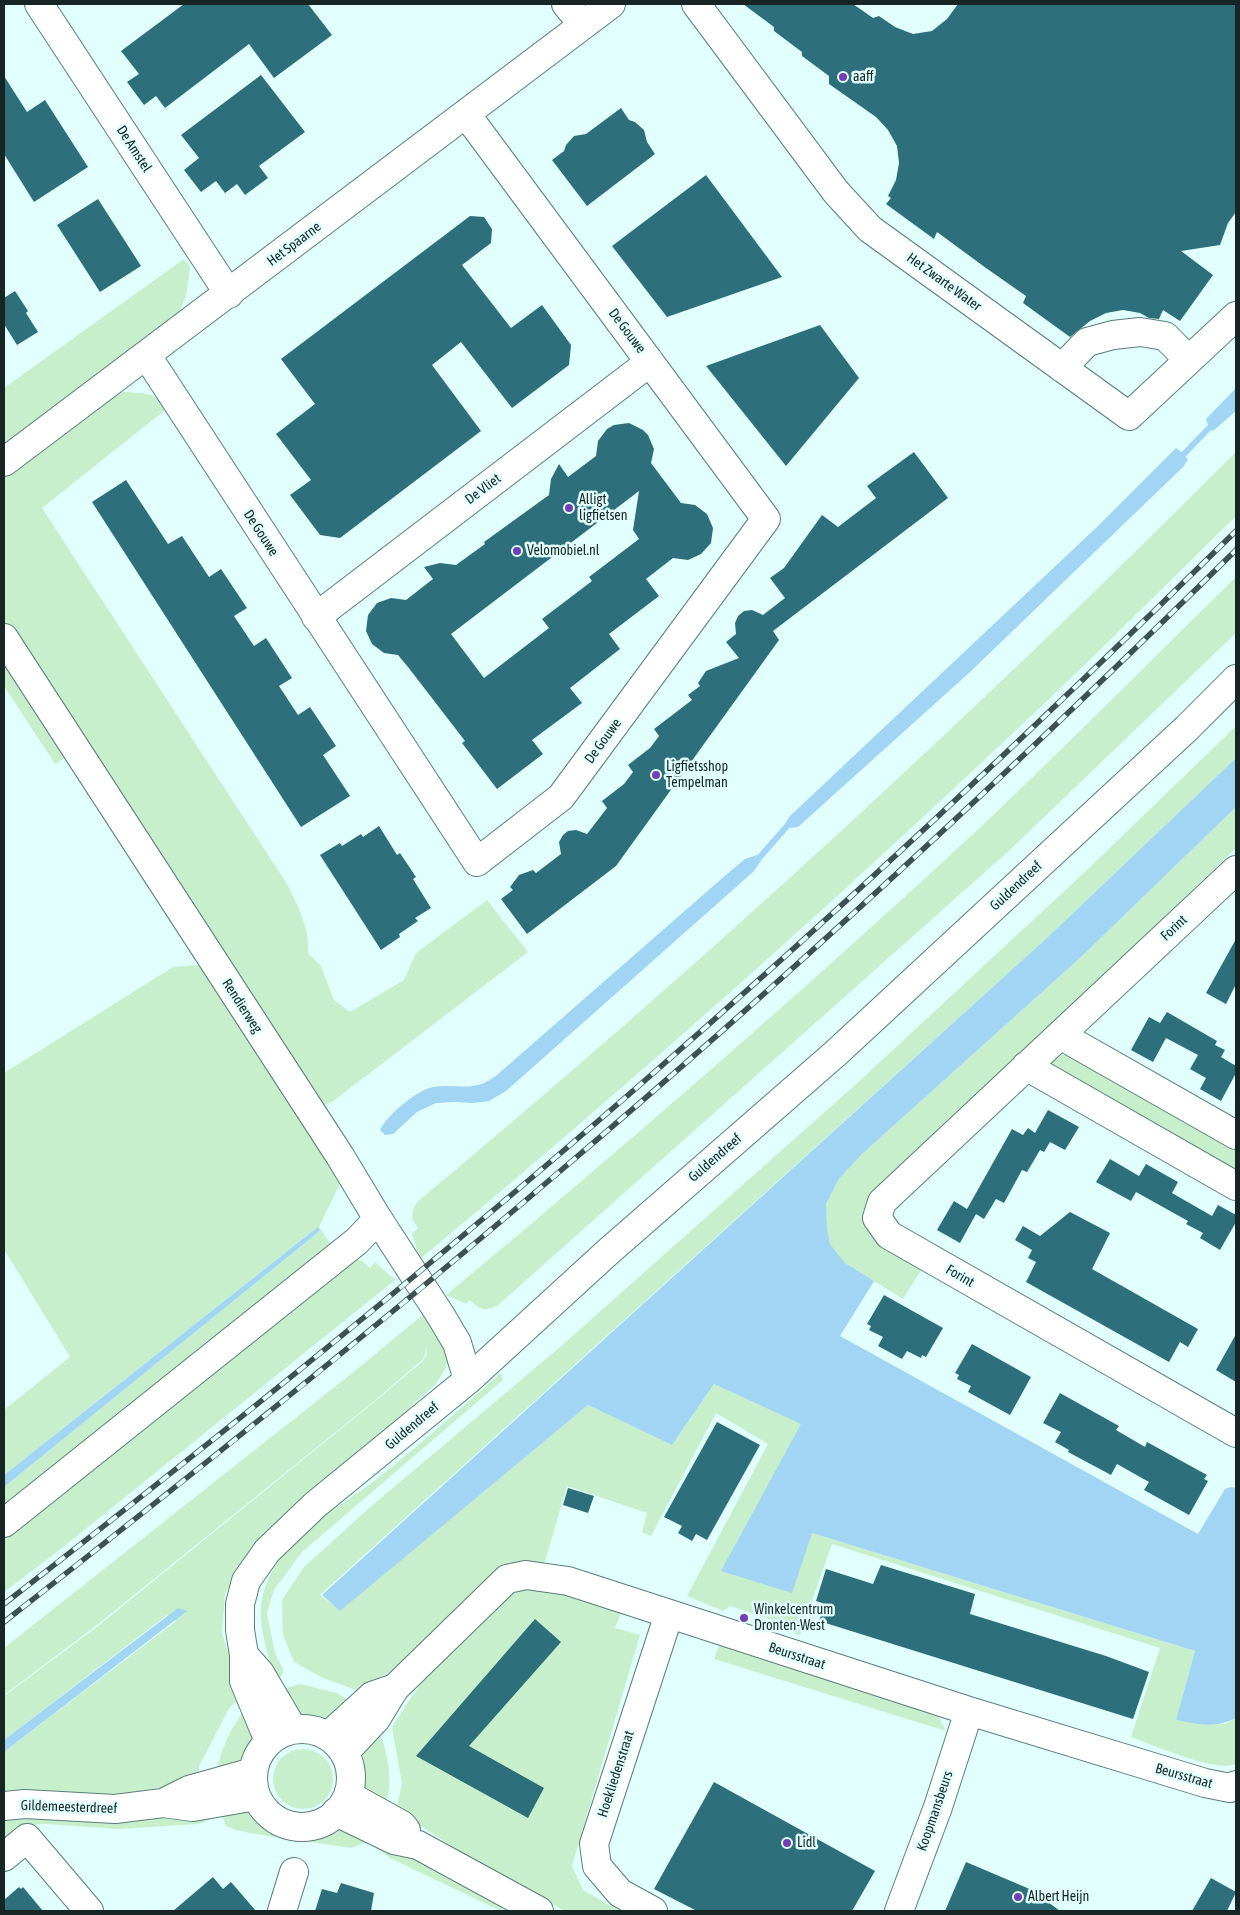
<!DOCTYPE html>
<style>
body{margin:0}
#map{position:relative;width:1240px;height:1915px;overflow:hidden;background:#e0fffd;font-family:"Asap Condensed",sans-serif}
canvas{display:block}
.frame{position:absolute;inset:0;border:5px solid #172625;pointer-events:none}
</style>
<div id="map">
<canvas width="1240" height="1915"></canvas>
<div class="frame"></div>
</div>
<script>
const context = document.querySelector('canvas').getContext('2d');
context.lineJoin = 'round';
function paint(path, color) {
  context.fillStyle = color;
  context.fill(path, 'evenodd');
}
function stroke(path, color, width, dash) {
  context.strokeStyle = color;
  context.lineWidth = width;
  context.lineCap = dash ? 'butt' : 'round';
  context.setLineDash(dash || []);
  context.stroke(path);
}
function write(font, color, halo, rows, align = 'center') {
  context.font = font + ' "Asap Condensed",sans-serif';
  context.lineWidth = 5;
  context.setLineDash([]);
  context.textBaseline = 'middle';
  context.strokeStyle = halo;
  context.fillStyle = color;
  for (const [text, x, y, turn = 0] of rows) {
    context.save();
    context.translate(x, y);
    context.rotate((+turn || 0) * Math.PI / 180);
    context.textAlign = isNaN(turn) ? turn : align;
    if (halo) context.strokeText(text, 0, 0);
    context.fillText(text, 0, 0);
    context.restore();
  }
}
paint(new Path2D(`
 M184,259L190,267L186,296L176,319L4,444V388Z
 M120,392C135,392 160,393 169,407L42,508L287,884C298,906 310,928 308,953L321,966L334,1000L350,1012L404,980L416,953L487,900L528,952L332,1102L318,1107L4,625V474Z
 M1236,452V516C1181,570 1126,625 1070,679C860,879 643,1074 420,1259L412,1234L418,1228L412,1219L413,1210L417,1202C702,965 974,714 1236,452Z
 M1236,577V633L1012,848L497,1306C485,1311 479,1310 470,1300L466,1304L446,1295C630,1142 812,984 987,821C1071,741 1153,658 1236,577Z
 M4,646L74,752L55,764L4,686Z
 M1236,726V758L1049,936L320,1595L340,1610L588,1405L672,1445L714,1384L802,1424L722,1571L812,1533L1195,1651L1176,1720L1225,1724L1236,1718V1764C1215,1773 1154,1745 1131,1737L1160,1648L832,1544L800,1635L775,1627L773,1620L730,1606L723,1611L687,1596L768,1444L716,1413L651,1536L642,1532L647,1513L567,1486L544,1565L401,1666L376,1679L361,1692L321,1677L294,1662L283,1635L282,1600L303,1568L368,1509L560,1347L854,1086L1087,870Z
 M1236,807V848L891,1178L870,1201L923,1267L903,1299L845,1263L830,1244L827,1228L826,1204L839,1179L862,1154L1081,957Z
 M195,965L207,967L345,1173L319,1227L334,1249L4,1515V1487L316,1234L318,1227L4,1475V1410L70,1357L4,1249V1073L173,967Z
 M1053,1055H1073L1236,1146V1177L1052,1067L1049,1059Z
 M353,1258L362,1261L370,1268L375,1262L395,1280L57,1552L4,1592V1534Z
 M431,1308L450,1349L446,1368L435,1385L413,1404L384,1435L267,1533L247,1556L225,1594L222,1633L233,1667L245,1694L230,1707L199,1766V1779L150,1791L108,1797L4,1795V1752L176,1621L167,1615L4,1740V1696L98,1626L374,1402L423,1361L427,1354L425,1346L426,1353L422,1360L373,1402L97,1625L4,1695V1648L351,1374Z
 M501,1373L503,1380L302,1552L274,1590L267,1613L275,1653L283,1669L282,1675L277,1680C267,1652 254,1618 265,1588C284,1532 340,1509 383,1474C423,1442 462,1407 501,1373Z
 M529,1584L623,1608L615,1628L640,1635L572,1866L583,1890L620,1911H565L478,1863L396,1810L402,1784L392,1727L428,1672L506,1595Z
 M721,1640L938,1715L946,1731L714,1659Z
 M300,1684L337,1693L355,1705L330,1721L310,1720L295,1712L282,1689Z
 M251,1704C253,1713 259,1732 257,1740C253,1760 234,1768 216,1773C221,1749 233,1721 251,1704Z
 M377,1730C387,1743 394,1786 386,1801L365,1787C358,1761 362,1751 377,1730Z
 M273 1779a30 30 0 1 1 60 0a30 30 0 1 1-60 0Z
 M242,1807C260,1813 272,1828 290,1834C306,1839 324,1830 340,1828C349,1827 361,1834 370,1837L364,1843L352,1848L255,1834L236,1830L226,1826L221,1813Z
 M209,1812L210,1819L199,1824L119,1829L45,1824L31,1825L4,1847V1822L26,1814L122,1821Z
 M379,1841L446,1870L505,1903L501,1911L390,1858L377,1849Z`), '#c8efcb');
paint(new Path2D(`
 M1236,388V411L1213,431L1209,428L1206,419Z
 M1176,448L1184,454L1188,460L1183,467L970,672L798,827L790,828L786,822L790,816L1098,526Z
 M1236,758V807L1081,957L862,1154L839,1179L826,1204L827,1228L830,1244L845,1263L874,1281L840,1336L1198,1534L1225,1489L1231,1487L1236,1488V1718C1213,1729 1199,1724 1176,1720L1195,1651L812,1533L792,1593L721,1571L801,1424L714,1384L672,1445L588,1405L340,1611L322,1595L1049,936Z
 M757,855L761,861L753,872L506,1091L489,1101L472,1103L454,1102L436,1103L417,1112L393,1134L385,1135L380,1130C387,1115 417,1090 433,1087C450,1084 468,1090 484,1083C488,1081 493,1078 497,1075L727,874L745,859Z
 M318,1227L320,1230L316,1234L4,1487V1475Z
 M178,1608L187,1611L4,1752V1740Z`), '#a1d5f3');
stroke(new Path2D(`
 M1184,454L1209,428
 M759,858L788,825`), '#a1d5f3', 6);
paint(new Path2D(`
 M184,4H308L332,35L274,78L249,44L165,108L156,96L144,105L127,82L139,74L121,51Z
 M743,4H853L873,18L879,16L895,27L913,34L932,31L947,19L958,4H1236V212L1228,223L1220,245L1181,251L1213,275L1180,321L1163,310L1159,319L1149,318L1140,313L1123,310L1106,313L1090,321L1070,337L1023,303L1026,296L986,268L937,232L934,239L886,204L891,198L888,196L896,180L899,163L897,146L888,130L876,117L829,84V76L802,56V52L774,31V27Z
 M261,75L305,132L259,166L268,178L245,195L237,184L225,193L216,181L201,192L184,170L199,158L181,135Z
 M4,76L27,112L45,100L88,167L34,202L4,154Z
 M621,108L629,120L635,122L644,130L647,142L655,154L587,206L552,160L564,151L566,145L574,136L586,134Z
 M706,175L782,277L667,317L612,246Z
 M98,199L141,266L100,292L57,225Z
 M470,216L484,217L492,229L491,243L462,265L511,328L542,305L571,345L569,365L512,408L461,342L432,365L481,431L340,538L320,535L290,495L311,480L276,434L315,404L281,359Z
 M15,291L28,311L26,313L38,332L17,345L4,324V298Z
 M820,325L859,378L786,466L706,366Z
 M629,423L643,430L648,435L654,449L651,463L681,503L695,505L707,514L713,528L711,543L701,554L688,560L673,558L646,579L659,596L609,634L620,649L570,688L582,703L532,740L543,754L497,789L462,743L465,741L408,667L398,655L384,653L372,644L366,631L368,615L377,603L391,598L406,600L433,579L424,567L440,563L456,565L485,544L484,542L549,495L551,479L559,464L568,477L596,456L598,441L607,429L614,425ZM639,491L633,530L639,539L589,577L592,581L542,619L549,628L484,678L451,634Z
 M914,452L948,498L773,631L779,640L616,866L527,934L501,899L513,890L510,887L519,875L533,870L536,873L561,854L559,842L563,835L568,831L576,830L587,834L607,808L602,801L624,784L633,772L628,765L650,748L659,736L654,729L692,700L688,695L700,686L698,683L706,671L739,658L726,642L736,634L735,623L738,616L744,611L752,610L763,615L785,598L770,578L784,568L822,515L838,527L876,498L867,486Z
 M126,480L168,544L182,536L209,577L221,569L247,608L234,616L254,646L266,638L292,678L279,686L298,715L310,707L336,746L323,755L350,796L301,827L92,502Z
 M379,826L397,855L400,853L416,877L413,879L431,908L415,918L418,921L399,934L400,937L381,950L320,855L340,843L342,846L361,834L363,837Z
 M1236,939V984L1226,1004L1206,993Z
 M1167,1012L1217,1041L1215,1045L1225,1050L1221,1057L1236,1066V1073L1221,1101L1200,1089L1206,1078L1190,1069L1198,1055L1166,1038L1153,1062L1131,1050L1149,1017L1160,1023Z
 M1048,1110L1079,1127L1065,1150L1050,1142L1044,1152L1040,1150L1027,1172L1022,1170L1004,1203L996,1199L984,1219L976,1214L960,1243L937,1230L954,1201L967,1209L1012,1129L1023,1135L1028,1128L1035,1133Z
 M1110,1159L1139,1176L1146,1164L1178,1182L1172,1193L1212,1216L1218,1205L1236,1215V1222L1220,1250L1200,1238L1203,1233L1186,1224L1188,1221L1136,1192L1131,1201L1096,1182Z
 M1070,1212L1110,1233L1092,1269L1198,1329L1188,1347L1180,1342L1169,1362L1026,1282L1036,1262L1028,1258L1032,1250L1015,1240L1023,1226L1040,1236Z
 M884,1295L943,1328L926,1357L922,1355L921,1358L907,1351L902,1359L878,1346L883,1337L869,1330L871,1326L867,1324Z
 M1236,1334V1382L1216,1370Z
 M972,1344L1031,1377L1010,1415L968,1392L971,1386L957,1379L959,1375L955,1373Z
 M1060,1393L1119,1426L1116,1430L1145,1447L1147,1442L1207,1475L1204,1479L1208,1481L1189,1515L1144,1490L1149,1482L1117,1464L1111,1475L1068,1452L1069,1450L1055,1442L1061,1432L1043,1423Z
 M717,1422L760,1445L707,1540L696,1534L692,1541L678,1533L682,1526L664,1517Z
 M568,1488L594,1496L588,1513L563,1505Z
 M881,1565L975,1594L970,1614L1106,1656L1149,1672L1133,1719L819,1621L825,1604L816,1601L826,1569L873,1584Z
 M535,1619L561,1642L469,1746L544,1788L528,1818L416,1756Z
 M714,1782L875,1871L852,1911H697L654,1889Z
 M966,1862L1032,1890L1060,1911H945Z
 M213,1877L223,1889L231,1882L256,1911H173Z
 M1211,1878L1236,1892L1227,1911H1192Z
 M341,1883L374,1893L371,1911H315L322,1889L337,1893Z
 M19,1887L21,1889L23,1887L43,1911H4V1900Z`), '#2e6f7c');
const minor = new Path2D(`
 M39,4L229,294
 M566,4L583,25
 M696,4L836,192L870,229L1129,416L1236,316
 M147,356L477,862L561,797L766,519L466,114
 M1062,368L1087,342L1113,335L1140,332L1165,336L1189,360
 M4,462L611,4
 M316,617L650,362
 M4,638L340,1156L378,1219L441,1316L457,1343L468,1380
 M1236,870L882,1202L877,1218L889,1235L1236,1433
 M1060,1035L1236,1135
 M1026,1066L1236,1186
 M4,1523L357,1241L378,1219
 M244,1655L260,1673L293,1729
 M253 1778a49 49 0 1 1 98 0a49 49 0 1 1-98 0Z
 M328,1736L372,1696L395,1688
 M269,1741L244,1681V1655L240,1630V1604L246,1581L267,1551L315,1505L468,1380L609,1251L836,1053L1187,728L1236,679
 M344,1753L376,1719L395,1688L507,1579L526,1575L568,1581L969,1711L1205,1783L1230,1788L1236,1785
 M348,1795L402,1825L406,1830
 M167,1801L189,1790L253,1772
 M4,1806L25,1804L115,1809L163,1803L193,1807L256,1796
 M336,1812L394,1840L418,1845L539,1911
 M4,1857L27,1838L89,1911
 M282,1911L294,1872
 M653,1911L620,1893L597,1866L594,1844L669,1614
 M899,1911L938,1807L969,1711`);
stroke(minor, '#5a7e7c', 30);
stroke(minor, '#fff', 28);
const rail = new Path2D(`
 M4,1604C218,1438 429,1268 634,1090C841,910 1041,723 1236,531
 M4,1622C192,1475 378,1327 559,1172C793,974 1018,765 1236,550`);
stroke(rail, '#3e504f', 5.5);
stroke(rail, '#e0fffd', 4, [11]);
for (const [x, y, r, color] of [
 [843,77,5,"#733eb5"],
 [569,508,5,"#733eb5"],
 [517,551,5,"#733eb5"],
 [656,775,5,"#733eb5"],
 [744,1618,5,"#733eb5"],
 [787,1843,5,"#733eb5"],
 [1018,1897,5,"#733eb5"]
]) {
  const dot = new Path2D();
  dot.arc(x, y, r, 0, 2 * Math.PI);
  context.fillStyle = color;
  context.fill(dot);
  stroke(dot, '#e0fffd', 2);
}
write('14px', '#172625', '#e0fffd', [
 ["aaff",853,77],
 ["Alligt",579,500],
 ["ligfietsen",579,516],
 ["Velomobiel.nl",527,551],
 ["Ligfietsshop",666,767],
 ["Tempelman",666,783],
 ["Winkelcentrum",754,1610],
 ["Dronten-West",754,1626],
 ["Lidl",797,1843],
 ["Albert Heijn",1028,1897]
], 'left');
write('14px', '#172625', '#e0fffd', [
 ["De Amstel",134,149,57],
 ["Het Spaarne",294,244,-37],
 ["Het Zwarte Water",944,282,36],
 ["De Gouwe",627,331,53],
 ["De Vliet",483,489,-37],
 ["De Gouwe",261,533,57],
 ["De Gouwe",603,741,-54],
 ["Guldendreef",1016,886,-43],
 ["Forint",1174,928,-43],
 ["Rendierweg",242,1006,57],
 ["Guldendreef",715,1158,-41],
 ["Forint",960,1276,30],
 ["Guldendreef",412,1426,-40],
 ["Beursstraat",797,1656,18],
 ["Hoekliedenstraat",616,1774,-72],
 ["Beursstraat",1184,1776,16],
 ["Gildemeesterdreef",69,1807,2],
 ["Koopmansbeurs",935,1811,-71]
]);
</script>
